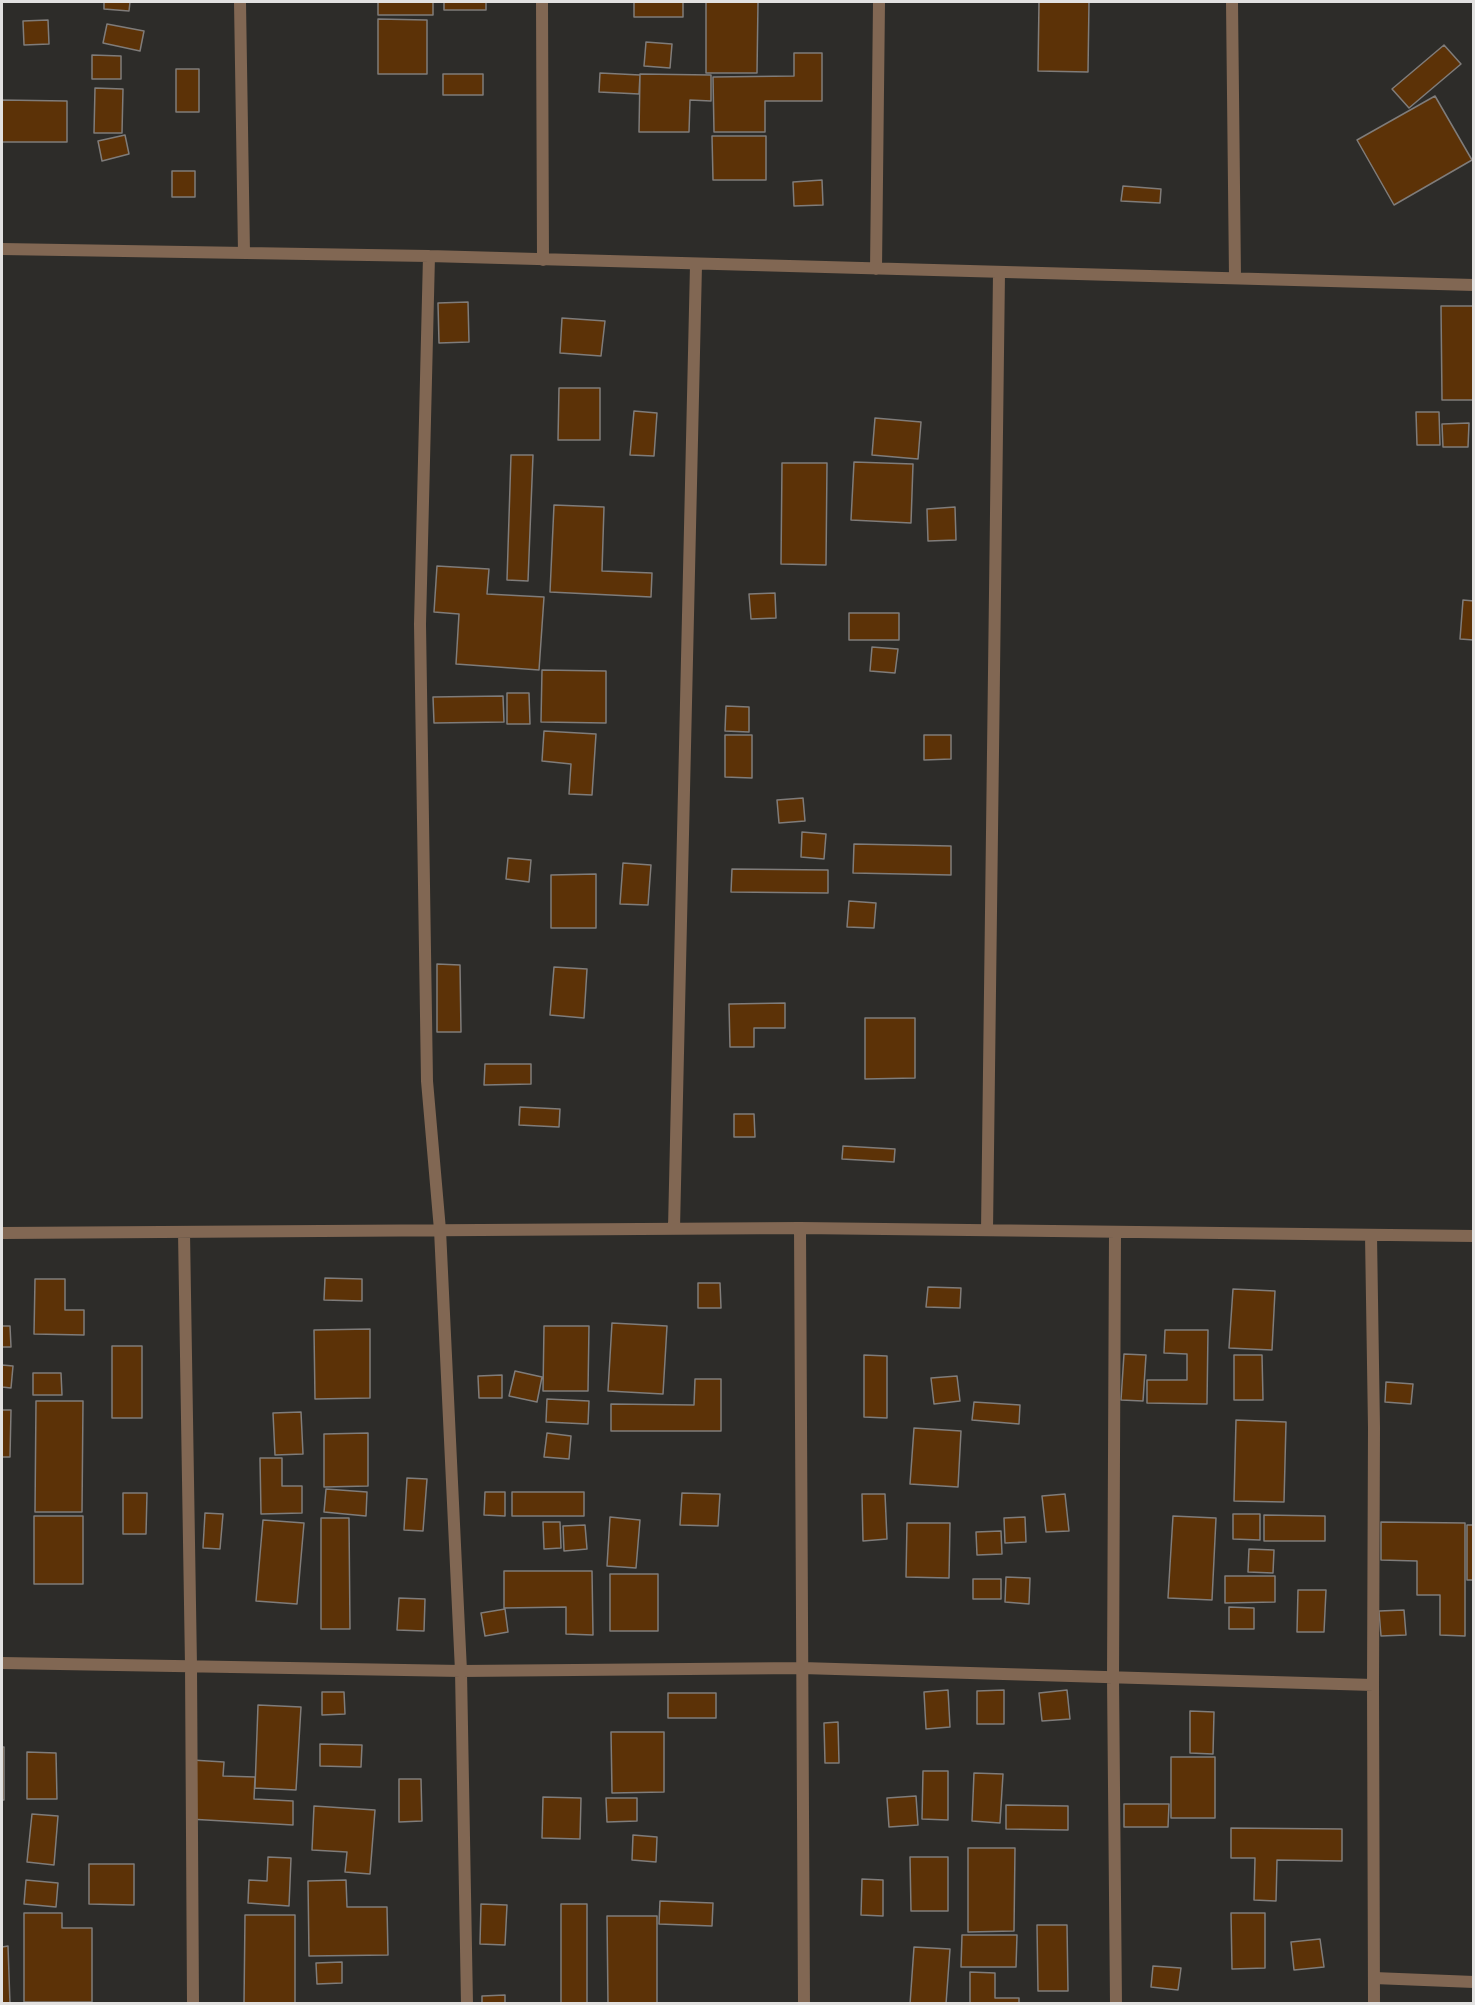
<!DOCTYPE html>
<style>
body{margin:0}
#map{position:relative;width:1475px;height:2005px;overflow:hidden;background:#2d2c29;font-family:"Space Grotesk",sans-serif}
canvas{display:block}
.frame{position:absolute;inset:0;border:3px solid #e2e1e0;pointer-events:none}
</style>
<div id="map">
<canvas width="1475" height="2005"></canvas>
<div class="frame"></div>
</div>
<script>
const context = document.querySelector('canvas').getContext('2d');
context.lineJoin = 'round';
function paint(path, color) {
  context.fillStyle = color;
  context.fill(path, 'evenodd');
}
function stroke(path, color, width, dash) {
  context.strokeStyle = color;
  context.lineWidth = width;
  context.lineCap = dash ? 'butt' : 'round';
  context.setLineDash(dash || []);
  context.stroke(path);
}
const building = new Path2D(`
 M104,2H130L129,11L104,9Z
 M378,2H433V15H378Z
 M444,2H486V10H444Z
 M634,2H683V17H634Z
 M706,2H758L757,73H706Z
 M1039,2H1089L1088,72L1038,71Z
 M378,19L427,20V74H378Z
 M48,20L49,44L24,45L23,21Z
 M107,24L144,31L140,51L103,43Z
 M646,42L672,44L670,68L644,66Z
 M1444,45L1461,64L1409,108L1392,89Z
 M794,53H822V101H765V132H714L713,77L794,76Z
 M92,55L121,56V79H92Z
 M176,69H199V112H176Z
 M600,73L640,75L639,94L599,92Z
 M443,74H483V95H443Z
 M640,74L711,75V101L690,100L689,132H639Z
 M95,88L123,89L122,133H94Z
 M1435,96L1472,160L1394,205L1357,140Z
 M2,100L67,101V142H2Z
 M125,135L129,154L102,161L98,141Z
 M712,136H766V180H713Z
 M172,171H195V197H172Z
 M822,180L823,205L794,206L793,182Z
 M1123,186L1161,189L1160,203L1121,201Z
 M468,302L469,342L439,343L438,303Z
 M1441,306H1474V400H1442Z
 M562,318L605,321L601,356L560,353Z
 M559,388H600V440H558Z
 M634,411L657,413L654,456L630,455Z
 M1416,412H1439L1440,445H1417Z
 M875,418L921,422L918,459L872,455Z
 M1469,423L1468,447H1443L1442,424Z
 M511,455H533L528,581L507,580Z
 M854,462L913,464L911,523L851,520Z
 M782,463H827L826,565L781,564Z
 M554,505L604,507L602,571L652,573L651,597L550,592Z
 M955,507L956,540L928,541L927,509Z
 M437,566L489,569L487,594L544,597L539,670L456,664L459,614L434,612Z
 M775,593L776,618L751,619L749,594Z
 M1463,600L1474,601V640L1460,639Z
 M849,613H899V640H849Z
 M872,647L898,649L895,673L870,671Z
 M542,670L606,671V723L541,722Z
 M507,693H529L530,724H507Z
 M503,696L504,722L434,723L433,697Z
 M726,706L749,707V732L725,731Z
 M544,731L596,734L592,795L569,794L571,764L542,761Z
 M725,735H752V778L725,777Z
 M924,735H951V759L924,760Z
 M803,798L805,821L779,823L777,800Z
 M802,832L826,834L824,859L801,857Z
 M854,844L951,846V875L853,873Z
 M508,858L531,860L529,882L506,879Z
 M623,863L651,865L648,905L620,904Z
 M732,869L828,870V893L731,892Z
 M596,874V928H551V875Z
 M849,901L876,903L874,928L847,927Z
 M437,964L460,965L461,1032H437Z
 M554,967L587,969L584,1018L550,1015Z
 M785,1003V1028H754V1047H730L729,1004Z
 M865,1018H915V1078L865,1079Z
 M485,1064H531V1084L484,1085Z
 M520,1107L560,1109L559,1127L519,1125Z
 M734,1114H754L755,1137H734Z
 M843,1146L895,1149L894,1162L842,1159Z
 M325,1278L362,1279V1301L324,1300Z
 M35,1279H65V1310H84V1335L34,1334Z
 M698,1283H720L721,1308H698Z
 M928,1287L961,1288L960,1308L926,1307Z
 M1233,1289L1275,1291L1272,1350L1229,1348Z
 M612,1323L667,1326L663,1394L608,1391Z
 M2,1326H10L11,1347H2Z
 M544,1326H589L588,1391H543Z
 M370,1329V1398L315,1399L314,1330Z
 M1165,1330H1208L1207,1404L1147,1403V1380H1187V1354L1164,1353Z
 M112,1346H142V1418H112Z
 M1124,1354L1146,1355L1143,1401L1121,1400Z
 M864,1355L887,1356V1418L864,1417Z
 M1234,1355H1262L1263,1400H1234Z
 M2,1365L13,1366L11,1388L2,1387Z
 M515,1371L542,1377L537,1402L509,1396Z
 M33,1373H61L62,1395H33Z
 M502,1375V1398H479L478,1376Z
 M957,1376L960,1401L934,1404L931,1378Z
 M695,1379H721V1431H611V1404L694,1405Z
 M1386,1382L1413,1384L1411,1404L1385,1402Z
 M547,1399L589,1401L588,1424L546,1422Z
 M36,1401H83L82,1512H35Z
 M974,1402L1020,1405L1019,1424L972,1420Z
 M2,1410H11L10,1457H2Z
 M301,1412L303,1454L275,1455L273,1413Z
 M1236,1420L1286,1422L1284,1502L1234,1501Z
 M914,1428L961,1431L958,1487L910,1484Z
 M368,1433V1486L324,1487V1434Z
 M547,1433L571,1436L569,1459L544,1457Z
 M260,1458H282V1486H302V1513L261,1514Z
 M407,1478L427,1479L423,1531L404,1530Z
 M326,1489L367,1492L366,1516L324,1512Z
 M485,1492H505V1516L484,1515Z
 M512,1492H584V1516H512Z
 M123,1493H147L146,1534H123Z
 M682,1493L720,1494L718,1526L680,1525Z
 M862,1494H885L887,1539L863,1541Z
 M1065,1494L1069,1531L1046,1532L1042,1496Z
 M205,1513L223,1514L220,1549L203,1548Z
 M1233,1514H1260V1540L1233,1539Z
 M1264,1515L1325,1516V1541H1264Z
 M34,1516H83V1584H34Z
 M1173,1516L1216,1518L1212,1600L1168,1598Z
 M610,1517L640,1520L636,1568L607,1566Z
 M1025,1517L1026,1542L1005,1543L1004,1518Z
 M321,1518H349L350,1629H321Z
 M263,1520L304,1523L297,1604L256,1601Z
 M543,1522H560L561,1548L544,1549Z
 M1381,1522L1465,1523V1636L1440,1635V1595H1417V1561L1381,1560Z
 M907,1523H950L949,1578L906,1577Z
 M585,1525L587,1549L564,1551L563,1526Z
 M1467,1525H1474V1580H1467Z
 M1001,1531L1002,1554L977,1555L976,1532Z
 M1249,1549L1274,1550L1273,1573L1248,1572Z
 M504,1571H592L593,1635L566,1634V1607L504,1608Z
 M610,1574H658V1631H610Z
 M1225,1576H1275V1602L1225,1603Z
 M1006,1577L1030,1578L1029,1604L1005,1602Z
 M973,1579H1001V1599H973Z
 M1298,1590H1326L1324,1632H1297Z
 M399,1598L425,1599L424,1631L397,1630Z
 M1229,1607L1254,1608V1629H1229Z
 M505,1609L508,1632L485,1636L481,1613Z
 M1404,1610L1406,1635L1381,1636L1379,1611Z
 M948,1690L950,1727L926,1729L924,1692Z
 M1004,1690V1724H977V1691Z
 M1067,1690L1070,1719L1042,1721L1039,1693Z
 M322,1692H344L345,1714L322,1715Z
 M668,1693H716V1718H668Z
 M258,1705L301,1707L296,1790L255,1788Z
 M1190,1711L1214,1712L1213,1754L1190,1753Z
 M838,1722L839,1763H825L824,1723Z
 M611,1732H664V1792L612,1793Z
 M320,1744L362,1745L361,1767L320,1766Z
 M2,1747H4V1800H2Z
 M27,1752L56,1753L57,1799H27Z
 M1171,1757H1215V1818H1171Z
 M192,1760L224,1762L223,1776L255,1777L254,1799L293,1801V1825L189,1819Z
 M923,1771H948V1820L922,1819Z
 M974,1773L1003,1774L1000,1823L972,1821Z
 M399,1779H421L422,1821L399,1822Z
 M916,1796L918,1825L889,1827L887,1798Z
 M543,1797L581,1798L580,1839L542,1838Z
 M606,1798H637V1821L607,1822Z
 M1124,1804H1169L1168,1827H1124Z
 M1006,1805L1068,1806V1830L1006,1829Z
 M314,1806L375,1810L370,1874L345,1872L347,1852L312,1850Z
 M32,1814L58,1816L54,1865L27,1862Z
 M1231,1828L1342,1829V1861L1277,1860L1276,1901L1254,1900L1255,1858H1231Z
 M633,1835L657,1837L656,1862L632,1860Z
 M968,1848H1015L1014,1931L968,1932Z
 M268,1857L291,1858L289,1906L248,1903L249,1880L267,1881Z
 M910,1857H948V1911H911Z
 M89,1864H134V1905L89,1904Z
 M862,1879L883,1880V1916L861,1915Z
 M26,1880L58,1883L56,1907L24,1904Z
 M346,1880L347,1907H387L388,1955L309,1956L308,1881Z
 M660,1901L713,1903L712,1926L659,1924Z
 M481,1904L507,1905L505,1945L480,1944Z
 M561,1904H587V2004H561Z
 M24,1913H62V1928H92V2002H24Z
 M1231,1913H1265V1968L1232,1969Z
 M245,1915H295V2004H244Z
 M607,1916H657V2004H608Z
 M1037,1925H1067L1068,1991H1038Z
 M962,1935H1017L1016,1967H961Z
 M1320,1939L1324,1967L1294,1970L1291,1942Z
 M8,1946L10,2004H2V1947Z
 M914,1947L950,1949L946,2004H910Z
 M342,1962V1983L317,1984L316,1963Z
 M1153,1966L1181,1968L1178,1990L1151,1987Z
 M970,1972L995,1973V1998H1019V2004H970Z
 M505,1995V2004H482V1996Z`);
paint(building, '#5c3207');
stroke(building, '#7f7c7a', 1.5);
stroke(new Path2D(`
 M240,2L244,253
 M542,2L543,260
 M1232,2L1235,278
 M2,249L429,256L1474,285
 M429,256L420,624L427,1081L440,1230L461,1671L467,2004
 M876,269L879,2
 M674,1228L696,265
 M800,1228L804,2004
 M987,1230L999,273
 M184,1232L191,1666L193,2004
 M1115,1232L1113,1678L1116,2004
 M2,1233L800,1228L1474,1236
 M1371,1235L1374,1428L1373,1685L1374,2004
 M2,1663L461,1671L802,1668L1373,1685
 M1374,1978L1474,1982`), '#816753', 12);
</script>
